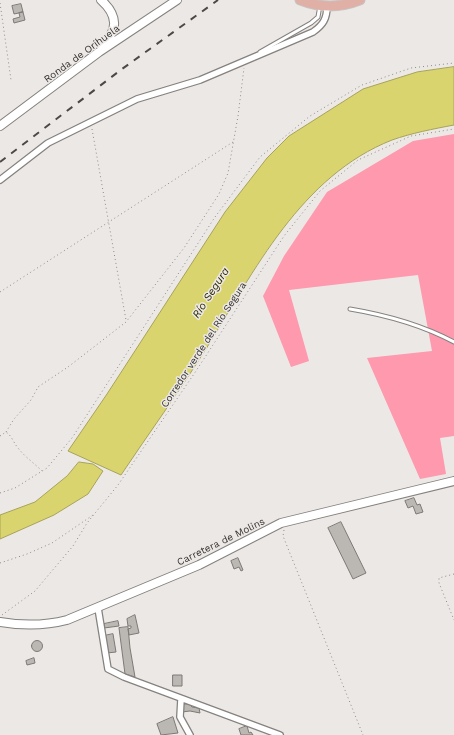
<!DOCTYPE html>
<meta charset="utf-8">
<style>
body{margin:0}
canvas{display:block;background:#ece8e5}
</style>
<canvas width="454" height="735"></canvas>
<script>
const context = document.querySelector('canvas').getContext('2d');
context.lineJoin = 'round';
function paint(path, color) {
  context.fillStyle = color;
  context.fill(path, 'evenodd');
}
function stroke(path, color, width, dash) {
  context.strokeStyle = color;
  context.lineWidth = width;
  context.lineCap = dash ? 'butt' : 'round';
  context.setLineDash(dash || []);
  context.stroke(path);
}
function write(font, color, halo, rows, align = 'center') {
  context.font = font + ' "Work Sans",sans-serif';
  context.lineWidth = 3;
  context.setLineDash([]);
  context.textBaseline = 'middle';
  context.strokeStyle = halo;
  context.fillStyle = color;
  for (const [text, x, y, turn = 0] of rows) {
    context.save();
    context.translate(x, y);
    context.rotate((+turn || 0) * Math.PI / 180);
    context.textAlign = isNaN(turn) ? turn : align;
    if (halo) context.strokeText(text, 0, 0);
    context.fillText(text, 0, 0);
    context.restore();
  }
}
paint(new Path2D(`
 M454,134V436L440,438L446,474L420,479L367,358L432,351L418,275L289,290L309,361L291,367L263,296L284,256L327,192L413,141Z`), '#fe99ae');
const water = new Path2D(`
 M454,67V125C433,129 412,133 392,140C301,176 254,271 206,349C179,392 149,433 121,475L68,451L107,394L225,212L267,158L289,136L363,89L417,72Z
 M79,462L93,464L103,471L88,494L54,515L0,539V515L35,502L67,476Z`);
paint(water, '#d9d46e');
stroke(water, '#a7a35b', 1);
const building = new Path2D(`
 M21,4L23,12L14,14L12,6Z
 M23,12L25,20L14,23L13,19L20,17L19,13Z
 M414,498L417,505L420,504L423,512L416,514L413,506L408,508L405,501Z
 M341,522L366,573L353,579L328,528Z
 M238,558L243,570L241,571L239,567L234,569L231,561Z
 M135,615L139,633L129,635L128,629L131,628V626H128L127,619Z
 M118,621L119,626L104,628V624Z
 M128,627L130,648L135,677L125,674L119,628Z
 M113,634L116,652L107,653L104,636Z
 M31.5 646a5.5 5.5 0 1 1 11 0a5.5 5.5 0 1 1-11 0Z
 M34,658L35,663L27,665L26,661Z
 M173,675H182V686H173Z
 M189,704L192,707L199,708L200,713L190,711L182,712L181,705Z
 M173,717L178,733L161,735L157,724Z
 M247,726L249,733L251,732L253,735H241L239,729Z`);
paint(building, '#bbb8b4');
stroke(building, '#7c7a76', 1);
const lane = new Path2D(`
 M260,52L311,23L318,17L319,11
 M350,309C386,315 422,325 454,342`);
const street = new Path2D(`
 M0,180L48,143L137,99L200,80L313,32C323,25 327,19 327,6
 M98,608L108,669L124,677L280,735
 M181,699L180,717L190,735`);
const secondary = new Path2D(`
 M101,45C119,32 118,15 101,0
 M0,126L99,52L177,0
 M0,622C24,626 44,626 67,620L199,565L281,523L454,481`);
const primary = new Path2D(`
 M300,0C320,8 340,8 360,0`);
stroke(lane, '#85817e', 5);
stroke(street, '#85817e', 8);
stroke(secondary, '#85817e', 10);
stroke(primary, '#c6c5c5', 11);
stroke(new Path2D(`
 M0,3L11,80
 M92,129L126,320
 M0,292L233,142
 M6,432L14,419L31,400L38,387L68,367L126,322L184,248L219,194L228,173L238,116L244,68
 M0,436L6,432C12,436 13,442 18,448C25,457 34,463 42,471
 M0,493L15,488L47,468L72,438L215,217L260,157L310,116L362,85L411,68L454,63
 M284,530L283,536L363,735
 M0,563L27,554L52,543L93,515
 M454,574L439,578V583L454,620
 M2,615L35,591L73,546L87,523L118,485L196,371L284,236L320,191L358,160L411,136L454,129`), '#8c8987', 1, [1, 3]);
stroke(lane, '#fff', 3);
stroke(street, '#fff', 5.5);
stroke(secondary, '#fff', 8);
stroke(primary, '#e0b0a7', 9);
stroke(new Path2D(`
 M0,162L122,69L218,0`), '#4b4847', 2, [7, 7]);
write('10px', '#333130', '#ece8e5', [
 ["Ronda de Orihuela",82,54,-36],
 ["Corredor verde del Río Segura",204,345,-57],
 ["Carretera de Molins",221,542,-26]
]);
write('italic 11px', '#2e2b00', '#ece8e5', [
 ["Río Segura",211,293,-57]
]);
</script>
